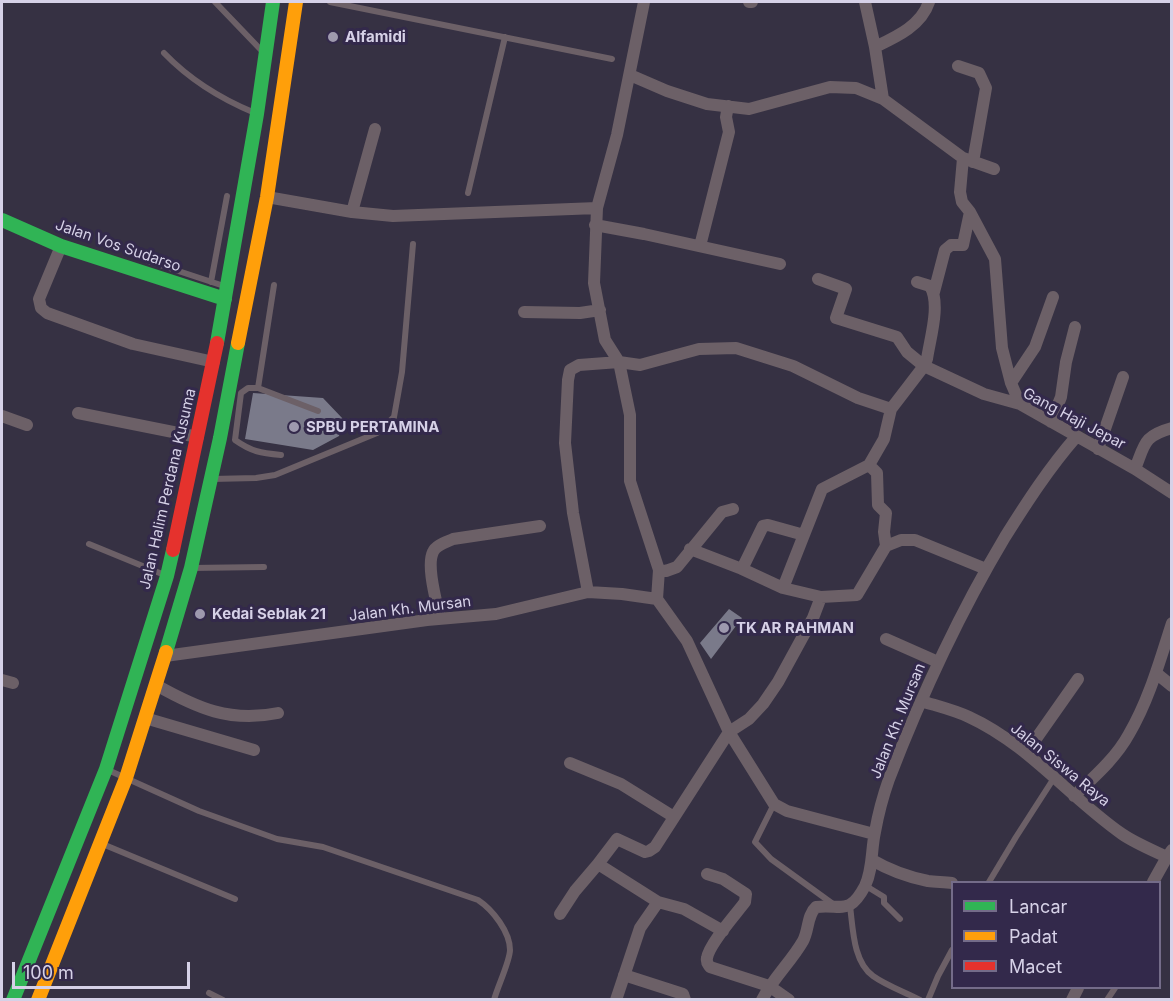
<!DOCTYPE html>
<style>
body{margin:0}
#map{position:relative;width:1173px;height:1001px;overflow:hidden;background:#363143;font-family:Inter,sans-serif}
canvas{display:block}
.frame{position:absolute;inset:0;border:3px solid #d6d1e7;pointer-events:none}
.legend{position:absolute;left:951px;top:881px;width:210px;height:108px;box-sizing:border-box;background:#33294b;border:2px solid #746c89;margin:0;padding:8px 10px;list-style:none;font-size:18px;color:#d6d1e7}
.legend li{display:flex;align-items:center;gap:12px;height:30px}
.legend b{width:30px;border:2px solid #746c89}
.scale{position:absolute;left:12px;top:962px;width:178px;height:27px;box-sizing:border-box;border:3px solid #d6d1e7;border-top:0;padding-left:8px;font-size:18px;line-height:21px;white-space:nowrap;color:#d6d1e7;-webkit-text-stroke:4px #33294b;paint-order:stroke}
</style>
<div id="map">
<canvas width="1173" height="1001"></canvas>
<div class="frame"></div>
<ul class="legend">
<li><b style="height:8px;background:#30b455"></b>Lancar</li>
<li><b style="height:8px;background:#ff9f0a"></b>Padat</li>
<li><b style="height:8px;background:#e5322d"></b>Macet</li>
</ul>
<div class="scale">100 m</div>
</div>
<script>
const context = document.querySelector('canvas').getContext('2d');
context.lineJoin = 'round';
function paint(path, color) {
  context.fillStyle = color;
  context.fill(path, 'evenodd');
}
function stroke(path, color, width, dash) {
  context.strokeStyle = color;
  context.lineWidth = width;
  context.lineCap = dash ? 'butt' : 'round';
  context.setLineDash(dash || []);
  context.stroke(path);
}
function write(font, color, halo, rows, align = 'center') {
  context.font = font + ' Inter,sans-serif';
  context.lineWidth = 6;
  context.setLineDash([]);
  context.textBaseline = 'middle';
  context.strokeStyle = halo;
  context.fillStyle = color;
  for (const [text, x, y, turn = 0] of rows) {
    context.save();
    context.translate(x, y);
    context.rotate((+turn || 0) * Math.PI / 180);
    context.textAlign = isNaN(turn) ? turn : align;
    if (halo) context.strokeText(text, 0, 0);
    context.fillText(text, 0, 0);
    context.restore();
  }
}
paint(new Path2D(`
 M253,393L323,398L343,419L339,436L313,450L245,439Z
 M729,609L742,618L711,659L700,643Z`), '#7a7a8a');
stroke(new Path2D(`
 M215,2L262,51
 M330,2L612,59
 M164,53C190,80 221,99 255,113
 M468,193L505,37
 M148,261L227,287
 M211,282L227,196
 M258,388L274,285
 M281,455C261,453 252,452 235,440L241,393L248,388H258L318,411
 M212,479L256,478L275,475L377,433L394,417L402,372L413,244
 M89,544L167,576
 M191,568L264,567
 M108,770L199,811L277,839L323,847L478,900C493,910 510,932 510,950C510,961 497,988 494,1000
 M774,804L755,842L771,859L833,904
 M100,843L235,899
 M989,882L1016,837L1054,778
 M866,886L884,897V903L900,919
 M850,906C853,928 853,962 873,976C887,986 905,992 920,1000
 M209,993L223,1000
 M928,1000L938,976L952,950
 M1107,1000L1115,988`), '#6c6067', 6);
stroke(new Path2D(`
 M644,2L617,135L597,208L594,283L605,340L619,362L630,415V481L659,570L657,599L687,641L729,732L774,804L787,811L874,834
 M749,2H752
 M865,2L875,47L883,99
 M875,47C896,37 921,26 929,2
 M958,66L979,73L986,88L973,162
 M630,75L667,91L707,104L749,109L830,87L856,88L883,99L963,158L994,169
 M963,158L960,192L962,202L970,212L995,259L1002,348L1011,383L1020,404
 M267,197L352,212L393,216L597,208
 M352,212L375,129
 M595,225L644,234L780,264
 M61,246L39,299L41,308L47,313L133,344L214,362
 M700,246L729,132L726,117L728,106
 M818,279L846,289L836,318L897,337L907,352L924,366L984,394L1020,404L1135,469L1172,493
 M934,292L945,250L951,245H963L970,212
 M524,312L580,313L600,310
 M1011,383L1035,347L1053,297
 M78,413L198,437
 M2,416L27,425
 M1051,422L1061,397L1066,362L1075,327
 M1098,449L1123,377
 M1135,469C1145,444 1143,436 1172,428
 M886,546L901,540H915L986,569
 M690,549L742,569L783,588L821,597L857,595L886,546L884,532L886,513L878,505L877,473L869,465
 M742,569L763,526L768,525L804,535
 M659,570L666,571L677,567L722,512L733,509
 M783,588L822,489L869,465L884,439L891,409
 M588,592L573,513L565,443L568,380L570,370L579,365L619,362L640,365L699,349L736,348L793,366L858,398L891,409L924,366L927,359C930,338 941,304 930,286L917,282
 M440,619C437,603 426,566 433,552C436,545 447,542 453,539L540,526
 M886,639L938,662
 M165,656L427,620L496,614L588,592L622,594L657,599
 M1156,673L1172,686
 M2,680L13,683
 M156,685C197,708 230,723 278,713
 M921,701C937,706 954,710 969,717C1028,744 1069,797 1122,834C1135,843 1152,850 1167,857L1172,850
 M145,718L254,750
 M1026,753L1078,679
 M570,763L621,784L674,817
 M1074,796C1094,777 1116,758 1129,734C1149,700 1160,660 1172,623
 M872,860C889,870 908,877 928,881C936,882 944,882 952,883
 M707,874L723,879L746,894L745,902C736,914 709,944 707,958C706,963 708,964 710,967L769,986L789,1000
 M1153,882L1167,857
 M658,902L684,909L723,931
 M560,914L575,891L598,864
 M624,975L683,994L685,1000
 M616,1000L640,928L658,902L598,864L617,839L645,852L649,851L655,847L729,732L749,719L763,704L778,682L813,618L821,597
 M762,1000C773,978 791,962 803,941C809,930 807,915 816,907C842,904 849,916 865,886C873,869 871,850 875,832C878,815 883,796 889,779C921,696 959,614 1005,537C1027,502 1049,468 1076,437
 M1072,1000L1078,988`), '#6c6067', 12);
stroke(new Path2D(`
 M2,220L61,246L225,299
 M217,343L257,114L273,2
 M166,652L191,568L220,438L238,343
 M13,1000L106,769L167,576L173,550`), '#30b455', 14);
stroke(new Path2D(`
 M238,343L267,197L296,2
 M38,1000L126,778L166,652`), '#ff9f0a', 14);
stroke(new Path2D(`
 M173,550L217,343`), '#e5322d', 14);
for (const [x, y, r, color] of [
 [333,37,6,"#9e99ae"],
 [294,427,6,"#9e99ae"],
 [200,614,6,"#9e99ae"],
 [724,628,6,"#9e99ae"]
]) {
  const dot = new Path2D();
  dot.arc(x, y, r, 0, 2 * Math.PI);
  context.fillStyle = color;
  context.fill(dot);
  stroke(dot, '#33294b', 2);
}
write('bold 15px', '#d6d1e7', '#33294b', [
 ["Alfamidi",345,37],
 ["SPBU PERTAMINA",306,427],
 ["Kedai Seblak 21",212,614],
 ["TK AR RAHMAN",736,628]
], 'left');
write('15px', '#d6d1e7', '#33294b', [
 ["Jalan Vos Sudarso",118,246,19],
 ["Gang Haji Jepar",1074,419,28],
 ["Jalan Halim Perdana Kusuma",168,489,-77],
 ["Jalan Kh. Mursan",410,609,-7],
 ["Jalan Kh. Mursan",898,721,-68],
 ["Jalan Siswa Raya",1060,765,39]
]);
</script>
